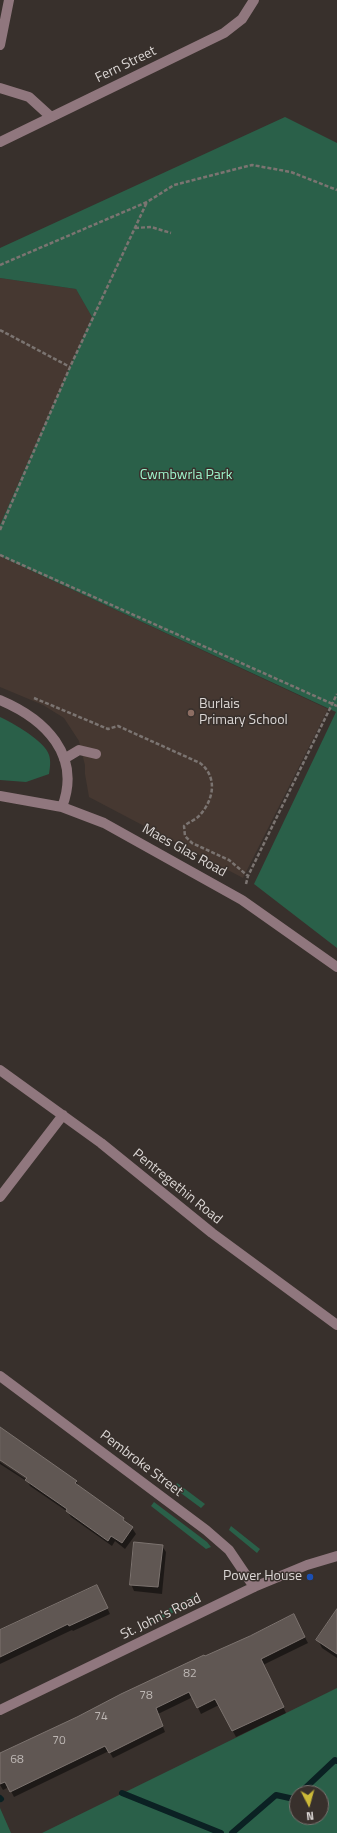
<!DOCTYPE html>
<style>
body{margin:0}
#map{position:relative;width:337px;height:1833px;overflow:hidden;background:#38302c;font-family:"Titillium Web",sans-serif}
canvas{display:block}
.north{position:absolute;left:289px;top:1785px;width:40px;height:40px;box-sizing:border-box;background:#38302c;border:1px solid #7a7370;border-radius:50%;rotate:174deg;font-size:11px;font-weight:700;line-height:16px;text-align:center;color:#dcd7d5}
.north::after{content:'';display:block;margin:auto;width:14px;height:18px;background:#ccb938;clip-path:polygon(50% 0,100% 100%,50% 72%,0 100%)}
</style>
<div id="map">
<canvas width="337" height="1833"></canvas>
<div class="north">N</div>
</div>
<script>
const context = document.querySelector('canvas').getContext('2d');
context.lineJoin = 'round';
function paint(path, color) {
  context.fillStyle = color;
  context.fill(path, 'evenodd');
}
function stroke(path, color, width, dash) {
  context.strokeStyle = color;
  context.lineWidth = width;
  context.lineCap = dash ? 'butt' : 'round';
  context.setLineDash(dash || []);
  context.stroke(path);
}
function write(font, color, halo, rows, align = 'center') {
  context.font = font + ' "Titillium Web",sans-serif';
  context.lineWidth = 3;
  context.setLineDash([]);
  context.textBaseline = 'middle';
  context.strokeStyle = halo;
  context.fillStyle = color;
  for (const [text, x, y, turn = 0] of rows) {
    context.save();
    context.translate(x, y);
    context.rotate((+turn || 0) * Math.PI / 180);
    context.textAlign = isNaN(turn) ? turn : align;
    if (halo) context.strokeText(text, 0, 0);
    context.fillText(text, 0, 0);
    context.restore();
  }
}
paint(new Path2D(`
 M0,278L76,289L92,317L0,525Z
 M0,556L328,709L243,878L89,797L85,774V765L79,741L64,718L43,705L0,687Z`), '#463831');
paint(new Path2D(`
 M285,117L337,143V948L254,884L336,712L0,556V525L92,317L76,289L0,278V248Z
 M0,717C13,723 45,741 49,755C51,761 50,768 49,774L26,782L0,780Z
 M177,1483L205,1504L201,1508L174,1488Z
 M154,1502L207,1542L211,1547L206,1549L151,1506Z
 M231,1526L260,1549L257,1553L229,1530Z
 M195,1595L197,1601L148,1625L145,1621Z
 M337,1688V1833H42ZM297,1793H321V1817H297Z
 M0,1808L11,1833H0Z`), '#2a6049');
paint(new Path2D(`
 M0,1428L76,1481L80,1488L116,1513L132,1528L136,1534L125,1549L115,1541L112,1546L71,1517L68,1512L30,1486L28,1482L0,1464V1462L30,1482L31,1480L0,1459Z
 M162,1546L166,1552L162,1594L134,1591L131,1584Z
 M100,1593L110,1614L73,1631L72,1630L0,1664V1631Z
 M337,1611V1658L322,1648L318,1640Z
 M296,1621L308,1643L263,1665L286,1713L236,1737L219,1705L201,1714L193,1697L158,1714L165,1732L113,1758L109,1751L14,1797L9,1787L3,1790L0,1785V1754L205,1657Z`), '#0007');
stroke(new Path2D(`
 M122,1793L221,1833
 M300,1793L335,1760L337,1761
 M0,1798L1,1799
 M232,1833L276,1795L294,1799L297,1796`), '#0b2123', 6);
const building = new Path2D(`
 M0,1427L77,1481L75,1483L124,1518L123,1520L133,1527L122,1543L111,1536L108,1541L66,1511L67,1509L25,1480L27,1478L0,1460Z
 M134,1542L163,1545L158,1587L130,1585Z
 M97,1585L108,1608L69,1626L68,1624L0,1657V1630Z
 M337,1609V1654L316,1640Z
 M294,1614L305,1637L261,1659L284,1707L232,1731L215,1699L197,1708L189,1692L156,1708L163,1726L109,1753L105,1746L10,1792L5,1782L0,1784V1753L77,1717L121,1694L204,1655L205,1656L250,1636Z`);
paint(building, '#605753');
stroke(building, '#7c736f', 1);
stroke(new Path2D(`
 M135,228L151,227L171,233
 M0,265L147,202L174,185L252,165L291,172L337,190
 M0,330L70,367
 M0,530L70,367L147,202
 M0,555L337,706
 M34,698L108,729L118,726L200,763C218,777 214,800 199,816C195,820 189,822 184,826L185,836L192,843L229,860L248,876
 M246,884L248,876L337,694`), '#7b7471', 2.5, [4, 2]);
stroke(new Path2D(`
 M0,45L9,0
 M0,88L29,97L51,117
 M0,142L224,33L242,19L254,0
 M0,700C45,719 82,755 62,807
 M64,759L79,750L96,754
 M0,796L62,807L104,823L242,900L337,967
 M0,1070L101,1143L212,1233L337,1325
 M0,1197L63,1115
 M0,1376L206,1530L229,1550L254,1587
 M0,1710L254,1587L307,1565L337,1556`), '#90777e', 10);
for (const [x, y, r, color] of [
 [191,713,4,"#8d6e63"],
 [310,1577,4,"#1a4fb4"]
]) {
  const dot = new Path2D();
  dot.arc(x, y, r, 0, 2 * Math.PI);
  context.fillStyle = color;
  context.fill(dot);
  stroke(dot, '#38302c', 1.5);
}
write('12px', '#bdb7b4', null, [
 ["82",190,1674],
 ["78",146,1696],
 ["74",101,1717],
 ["70",59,1741],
 ["68",17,1760]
]);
write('14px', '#dcd7d5', '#38302c', [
 ["Fern Street",126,65,-26],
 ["Maes Glas Road",184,851,29],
 ["Pentregethin Road",177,1187,39],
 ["Pembroke Street",141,1464,37],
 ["St. John's Road",161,1617,-26]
]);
write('14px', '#9ff6cd', '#38302c', [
 ["Cwmbwrla Park",186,476]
]);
write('14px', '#dcd7d5', '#38302c', [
 ["Burlais",199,705],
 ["Primary School",199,721],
 ["Power House",302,1577,"right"]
], 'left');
</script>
